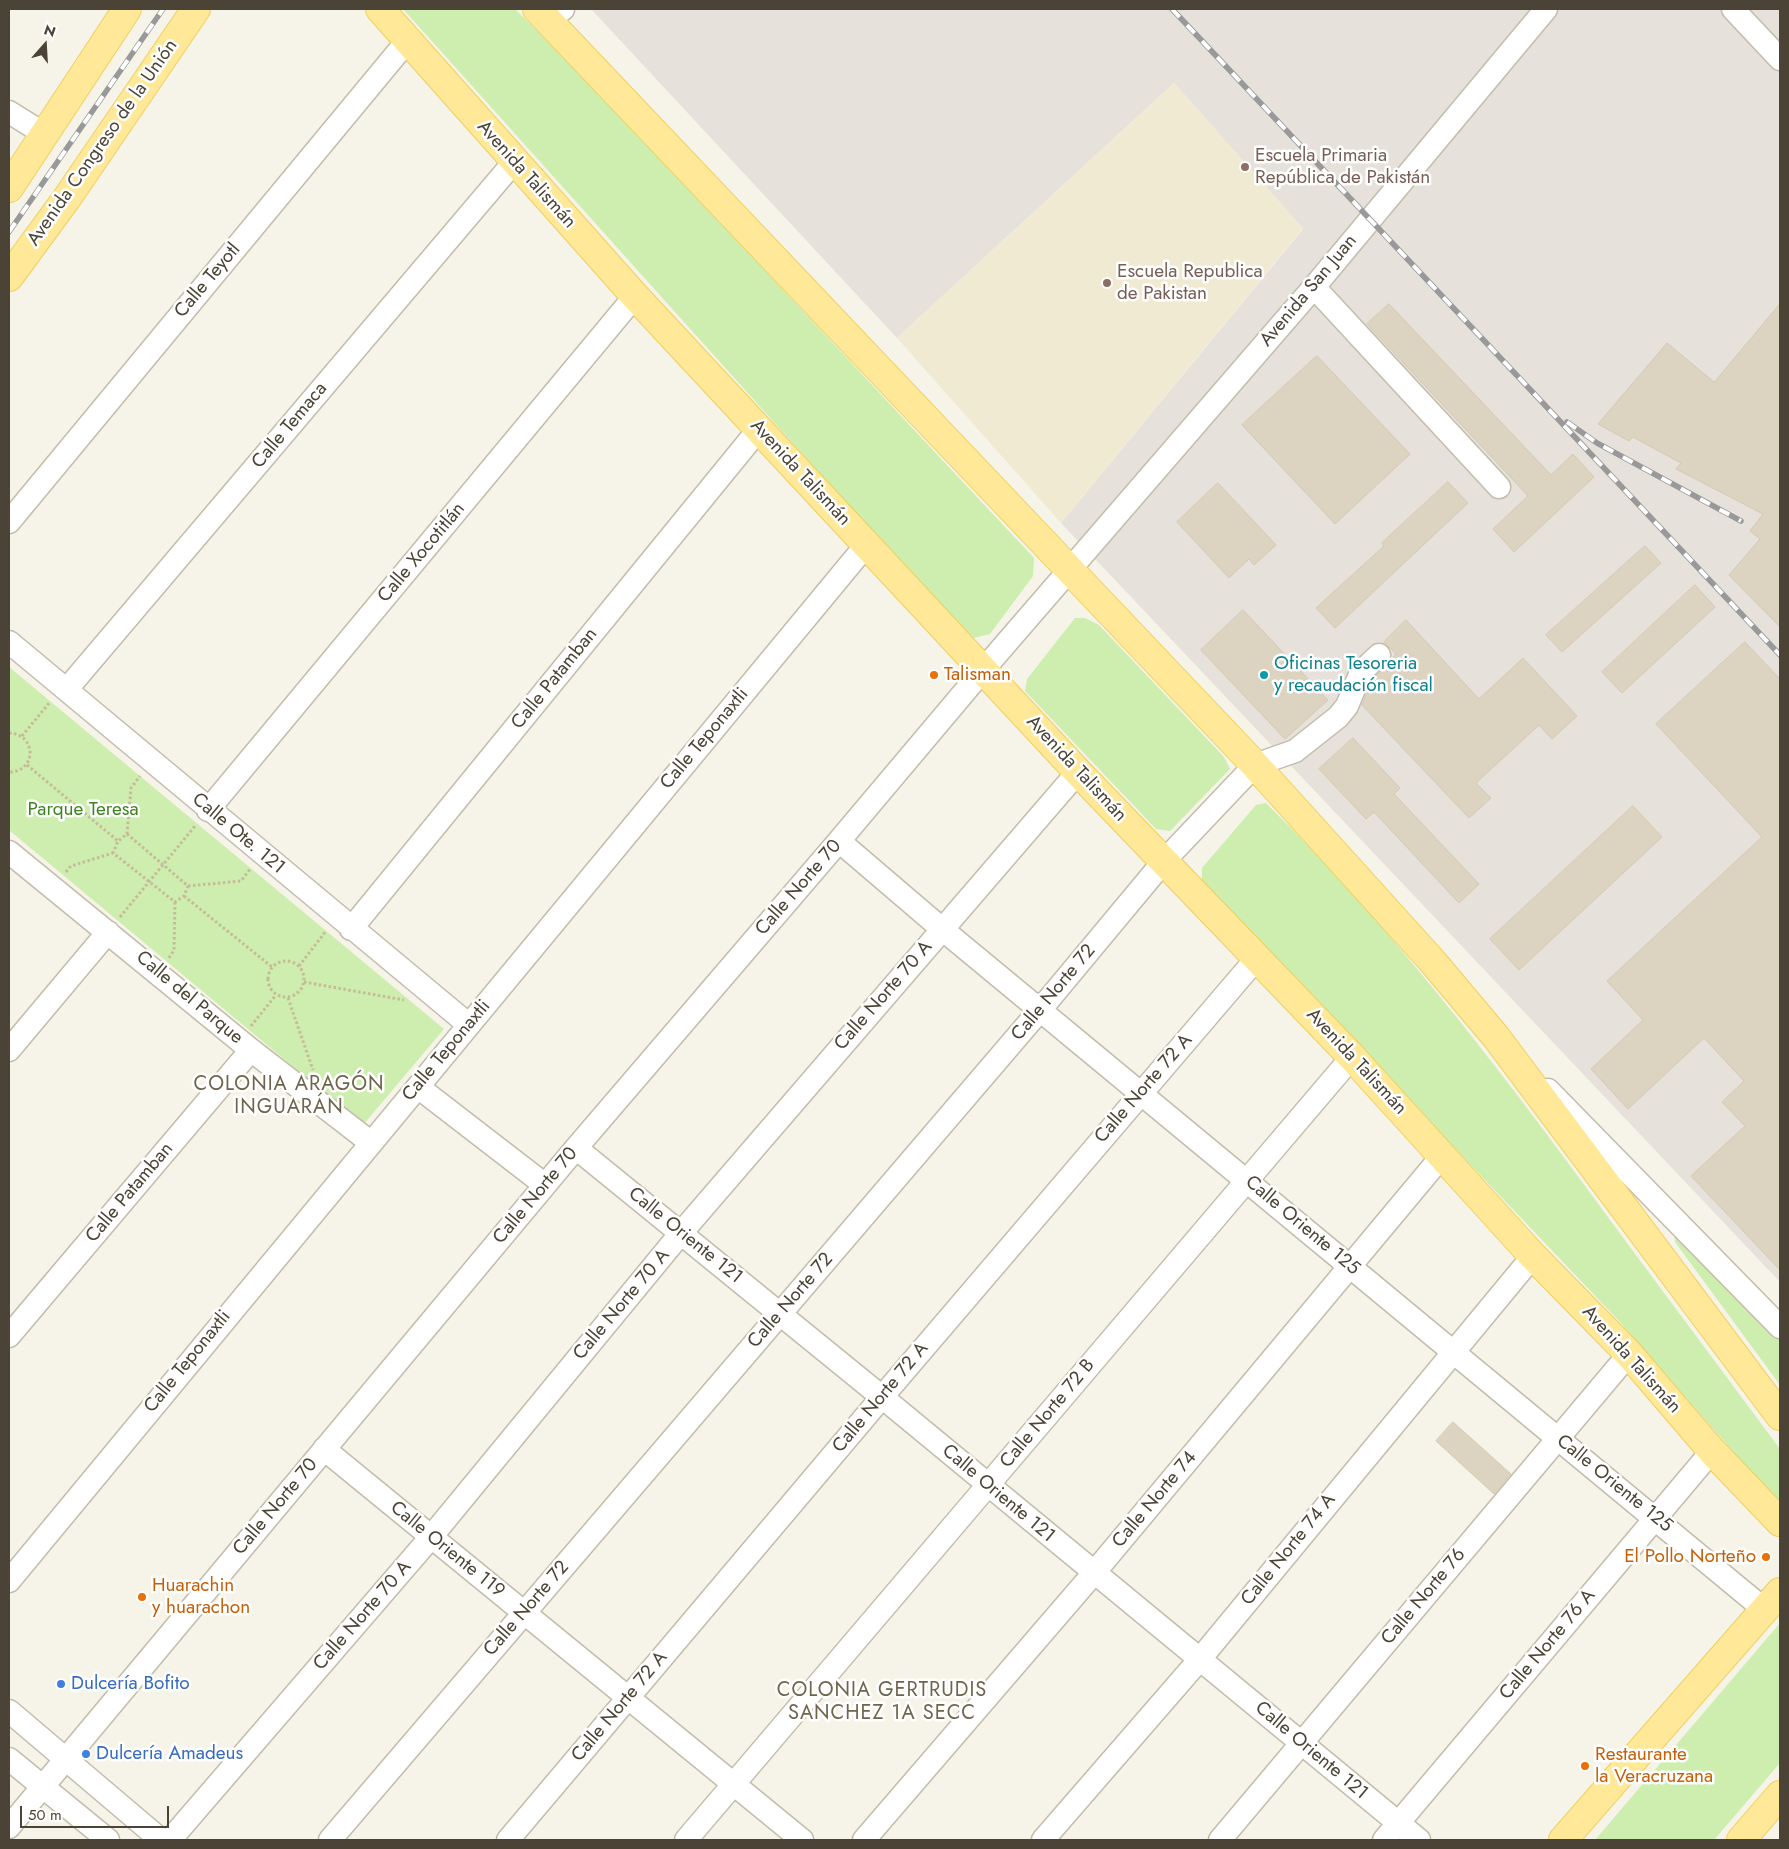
<!DOCTYPE html>
<meta charset="utf-8">
<style>
body{margin:0}
#map{position:relative;width:1789px;height:1849px;overflow:hidden;background:#f6f3e9;font-family:Jost,sans-serif}
canvas{display:block}
.frame{position:absolute;inset:0;border:10px solid #4b4436;pointer-events:none}
.north{position:absolute;left:20px;top:20px;width:50px;height:50px;-webkit-text-stroke:4px #fff;paint-order:stroke;rotate:19deg;font-size:14px;font-weight:700;line-height:20px;text-align:center;color:#4b4436}
.north::after{content:'';display:block;margin:auto;width:18px;height:22px;background:#4b4436;clip-path:polygon(50% 0,100% 100%,50% 72%,0 100%)}
.scale{position:absolute;left:20px;top:1806px;width:149px;height:22px;box-sizing:border-box;border:2px solid #4b4436;border-top:0;padding-left:6px;font-size:15px;line-height:18px;white-space:nowrap;color:#4b4436;-webkit-text-stroke:4px #fff;paint-order:stroke}
</style>
<div id="map">
<canvas width="1789" height="1849"></canvas>
<div class="frame"></div>
<div class="north">N</div>
<div class="scale">50 m</div>
</div>
<script>
const context = document.querySelector('canvas').getContext('2d');
context.lineJoin = 'round';
function paint(path, color) {
  context.fillStyle = color;
  context.fill(path, 'evenodd');
}
function stroke(path, color, width, dash) {
  context.strokeStyle = color;
  context.lineWidth = width;
  context.lineCap = dash ? 'butt' : 'round';
  context.setLineDash(dash || []);
  context.stroke(path);
}
function write(font, color, halo, rows, align = 'center') {
  context.font = font + ' Jost,sans-serif';
  context.lineWidth = 5;
  context.setLineDash([]);
  context.textBaseline = 'middle';
  context.strokeStyle = halo;
  context.fillStyle = color;
  for (const [text, x, y, turn = 0] of rows) {
    context.save();
    context.translate(x, y);
    context.rotate((+turn || 0) * Math.PI / 180);
    context.textAlign = isNaN(turn) ? turn : align;
    if (halo) context.strokeText(text, 0, 0);
    context.fillText(text, 0, 0);
    context.restore();
  }
}
paint(new Path2D(`
 M591,9H1780V1282L1061,523L1303,229L1174,83L897,338Z`), '#e6e2db');
paint(new Path2D(`
 M1174,83L1303,228L1061,523L897,338Z`), '#f1ead2');
paint(new Path2D(`
 M403,9H515L580,73L1034,558L1033,576L990,634L974,638L956,625Z
 M1075,618H1085L1099,625L1224,757L1230,769L1170,831L1156,829L1025,691L1027,679Z
 M9,667L444,1029L363,1125L9,830Z
 M1266,803C1400,935 1513,1087 1624,1239C1676,1309 1728,1379 1780,1449V1505L1618,1320L1202,882V868L1256,805Z
 M1673,1223L1780,1338V1385L1675,1242Z
 M1780,1623V1763L1714,1840H1595Z`), '#cdeeae');
const building = new Path2D(`
 M1389,304L1551,475L1573,454L1594,477L1514,552L1493,529L1528,496L1367,324Z
 M1780,304V627L1729,575L1760,539L1750,531L1763,514L1676,469L1681,463L1633,437L1629,441L1598,424L1667,343L1714,382Z
 M1317,356L1410,454L1335,524L1242,425Z
 M1448,482L1468,503L1335,628L1316,608L1384,546L1382,543Z
 M1218,483L1276,545L1254,565L1249,559L1229,578L1177,522Z
 M1645,546L1661,563L1562,652L1546,635Z
 M1695,585L1715,607L1622,693L1602,672Z
 M1243,610L1328,700L1285,739L1201,650Z
 M1406,620L1479,699L1523,658L1577,716L1552,739L1539,725L1476,783L1491,798L1469,818L1362,705L1372,680L1396,654L1384,642Z
 M1745,642L1780,679V1270L1691,1176L1745,1126L1722,1102L1744,1081L1704,1038L1628,1109L1591,1069L1643,1020L1607,981L1762,837L1656,724Z
 M1353,738L1400,788L1394,794L1479,884L1459,903L1374,812L1366,819L1319,769Z
 M1633,806L1662,837L1519,970L1490,939Z
 M1453,1422L1511,1474L1494,1494L1436,1441Z`);
paint(building, '#dcd3c0');
stroke(building, '#d5c9b0', 1);
const minor = new Path2D(`
 M1733,9L1780,59
 M548,19L563,9
 M9,112L46,135
 M1314,287L1499,487
 M9,522L408,40
 M9,642L469,1025
 M67,689L514,162
 M208,810L635,296
 M839,841L942,929L1765,1610
 M9,852L251,1050L370,1142
 M351,929L759,429
 M9,1050L108,932
 M418,1087L545,1185
 M1548,1090L1780,1327
 M576,1148L882,1397L1419,1840
 M9,1336L251,1050
 M324,1449L802,1840
 M9,1581L867,544
 M9,1711L161,1840
 M9,1759L108,1840
 M9,1827L576,1148L839,841L983,670L1314,287L1546,9
 M170,1840L431,1537L681,1233L1078,772
 M330,1840L1040,1010L1164,861L1255,765L1295,751L1338,717L1347,706L1361,672L1379,655
 M508,1840L882,1397L1257,958
 M686,1840L1352,1057
 M864,1840L1093,1574L1442,1156
 M1043,1840L1200,1659L1533,1256
 M1220,1840L1629,1354
 M1384,1840L1712,1451`);
const major = new Path2D(`
 M380,9L635,296L1078,772L1352,1057L1533,1256L1629,1354L1712,1451L1780,1522
 M537,9L1255,765L1433,962L1496,1037L1780,1416
 M9,188L127,9
 M9,277L67,198L196,9
 M1563,1840L1780,1592
 M1741,1840L1780,1795`);
stroke(minor, '#c3bcab', 25);
stroke(major, '#f0cf5d', 30);
stroke(new Path2D(`
 M9,733C37,734 37,772 9,772
 M22,736L50,702
 M27,765L118,841
 M127,834L188,886L184,896L175,902L113,853L118,841Z
 M127,834L131,788L140,776
 M66,872L71,866L113,853
 M188,886L241,881L251,868
 M184,896L272,967
 M120,917L195,826
 M169,958L174,950L175,902
 M268 979a18 18 0 1 1 36 0a18 18 0 1 1-36 0Z
 M299,966L326,931
 M304,982L404,1000
 M288,998L313,1070
 M251,1026L276,995`), '#c6ba9a', 3, [2.5, 2.5]);
stroke(minor, '#fff', 22);
stroke(major, '#ffe999', 28);
const rail = new Path2D(`
 M1172,9L1780,655
 M9,232L163,9
 M1567,422L1597,443L1741,521`);
stroke(rail, '#999', 5.5);
stroke(rail, '#fff', 4, [11]);
for (const [x, y, r, color] of [
 [1245,167,5,"#8d6e63"],
 [1107,283,5,"#8d6e63"],
 [934,675,5,"#e8710a"],
 [1264,675,5,"#0f9aa8"],
 [1766,1557,5,"#e8710a"],
 [142,1597,5,"#e8710a"],
 [61,1684,5,"#3f7fe0"],
 [86,1754,5,"#3f7fe0"],
 [1585,1766,5,"#e8710a"]
]) {
  const dot = new Path2D();
  dot.arc(x, y, r, 0, 2 * Math.PI);
  context.fillStyle = color;
  context.fill(dot);
  stroke(dot, '#fff', 2);
}
write('19px', '#4b4436', '#fff', [
 ["Avenida Congreso de la Unión",103,143,-55],
 ["Avenida Talismán",526,175,48],
 ["Calle Teyotl",208,281,-50],
 ["Avenida San Juan",1309,291,-50],
 ["Calle Temaca",290,426,-50],
 ["Avenida Talismán",800,473,47],
 ["Calle Xocotitlán",422,553,-50],
 ["Calle Patamban",555,679,-51],
 ["Calle Teponaxtli",705,739,-50],
 ["Avenida Talismán",1076,769,47],
 ["Calle Ote. 121",238,834,40],
 ["Calle Norte 70",799,888,-49],
 ["Calle Norte 72",1054,993,-50],
 ["Calle Norte 70 A",884,996,-49],
 ["Calle del Parque",189,998,40],
 ["Calle Teponaxtli",447,1051,-50],
 ["Avenida Talismán",1356,1062,47],
 ["Calle Norte 72 A",1144,1089,-49],
 ["Calle Patamban",130,1193,-50],
 ["Calle Norte 70",536,1196,-50],
 ["Calle Oriente 125",1302,1226,40],
 ["Calle Oriente 121",685,1236,39],
 ["Calle Norte 72",791,1301,-49],
 ["Calle Norte 70 A",622,1305,-50],
 ["Avenida Talismán",1631,1360,48],
 ["Calle Teponaxtli",188,1362,-51],
 ["Calle Norte 72 A",881,1398,-50],
 ["Calle Norte 72 B",1048,1414,-50],
 ["Calle Oriente 125",1614,1484,39],
 ["Calle Oriente 121",998,1494,40],
 ["Calle Norte 74",1155,1500,-50],
 ["Calle Norte 70",276,1507,-50],
 ["Calle Oriente 119",447,1550,39],
 ["Calle Norte 74 A",1289,1550,-51],
 ["Calle Norte 76",1424,1597,-50],
 ["Calle Norte 72",527,1609,-49],
 ["Calle Norte 70 A",363,1616,-49],
 ["Calle Norte 76 A",1548,1645,-50],
 ["Calle Norte 72 A",620,1707,-50],
 ["Calle Oriente 121",1311,1751,40]
]);
write('19px', '#785e54', '#fff', [
 ["Escuela Primaria",1255,156],
 ["República de Pakistán",1255,178],
 ["Escuela Republica",1117,272],
 ["de Pakistan",1117,294]
], 'left');
write('19px', '#0d838f', '#fff', [
 ["Oficinas Tesoreria",1274,664],
 ["y recaudación fiscal",1274,686]
], 'left');
write('19px', '#c56008', '#fff', [
 ["Talisman",944,675],
 ["El Pollo Norteño",1756,1557,"right"],
 ["Huarachin",152,1586],
 ["y huarachon",152,1608],
 ["Restaurante",1595,1755],
 ["la Veracruzana",1595,1777]
], 'left');
write('19px', '#408422', '#fff', [
 ["Parque Teresa",83,810]
]);
write('19px', '#366cbe', '#fff', [
 ["Dulcería Bofito",71,1684],
 ["Dulcería Amadeus",96,1754]
], 'left');
context.letterSpacing = '1px';
write('20px', '#6f644c', '#fff', [
 ["COLONIA ARAGÓN",289,1085],
 ["INGUARÁN",289,1108],
 ["COLONIA GERTRUDIS",882,1691],
 ["SANCHEZ 1A SECC",882,1714]
]);
context.letterSpacing = '0px';
</script>
